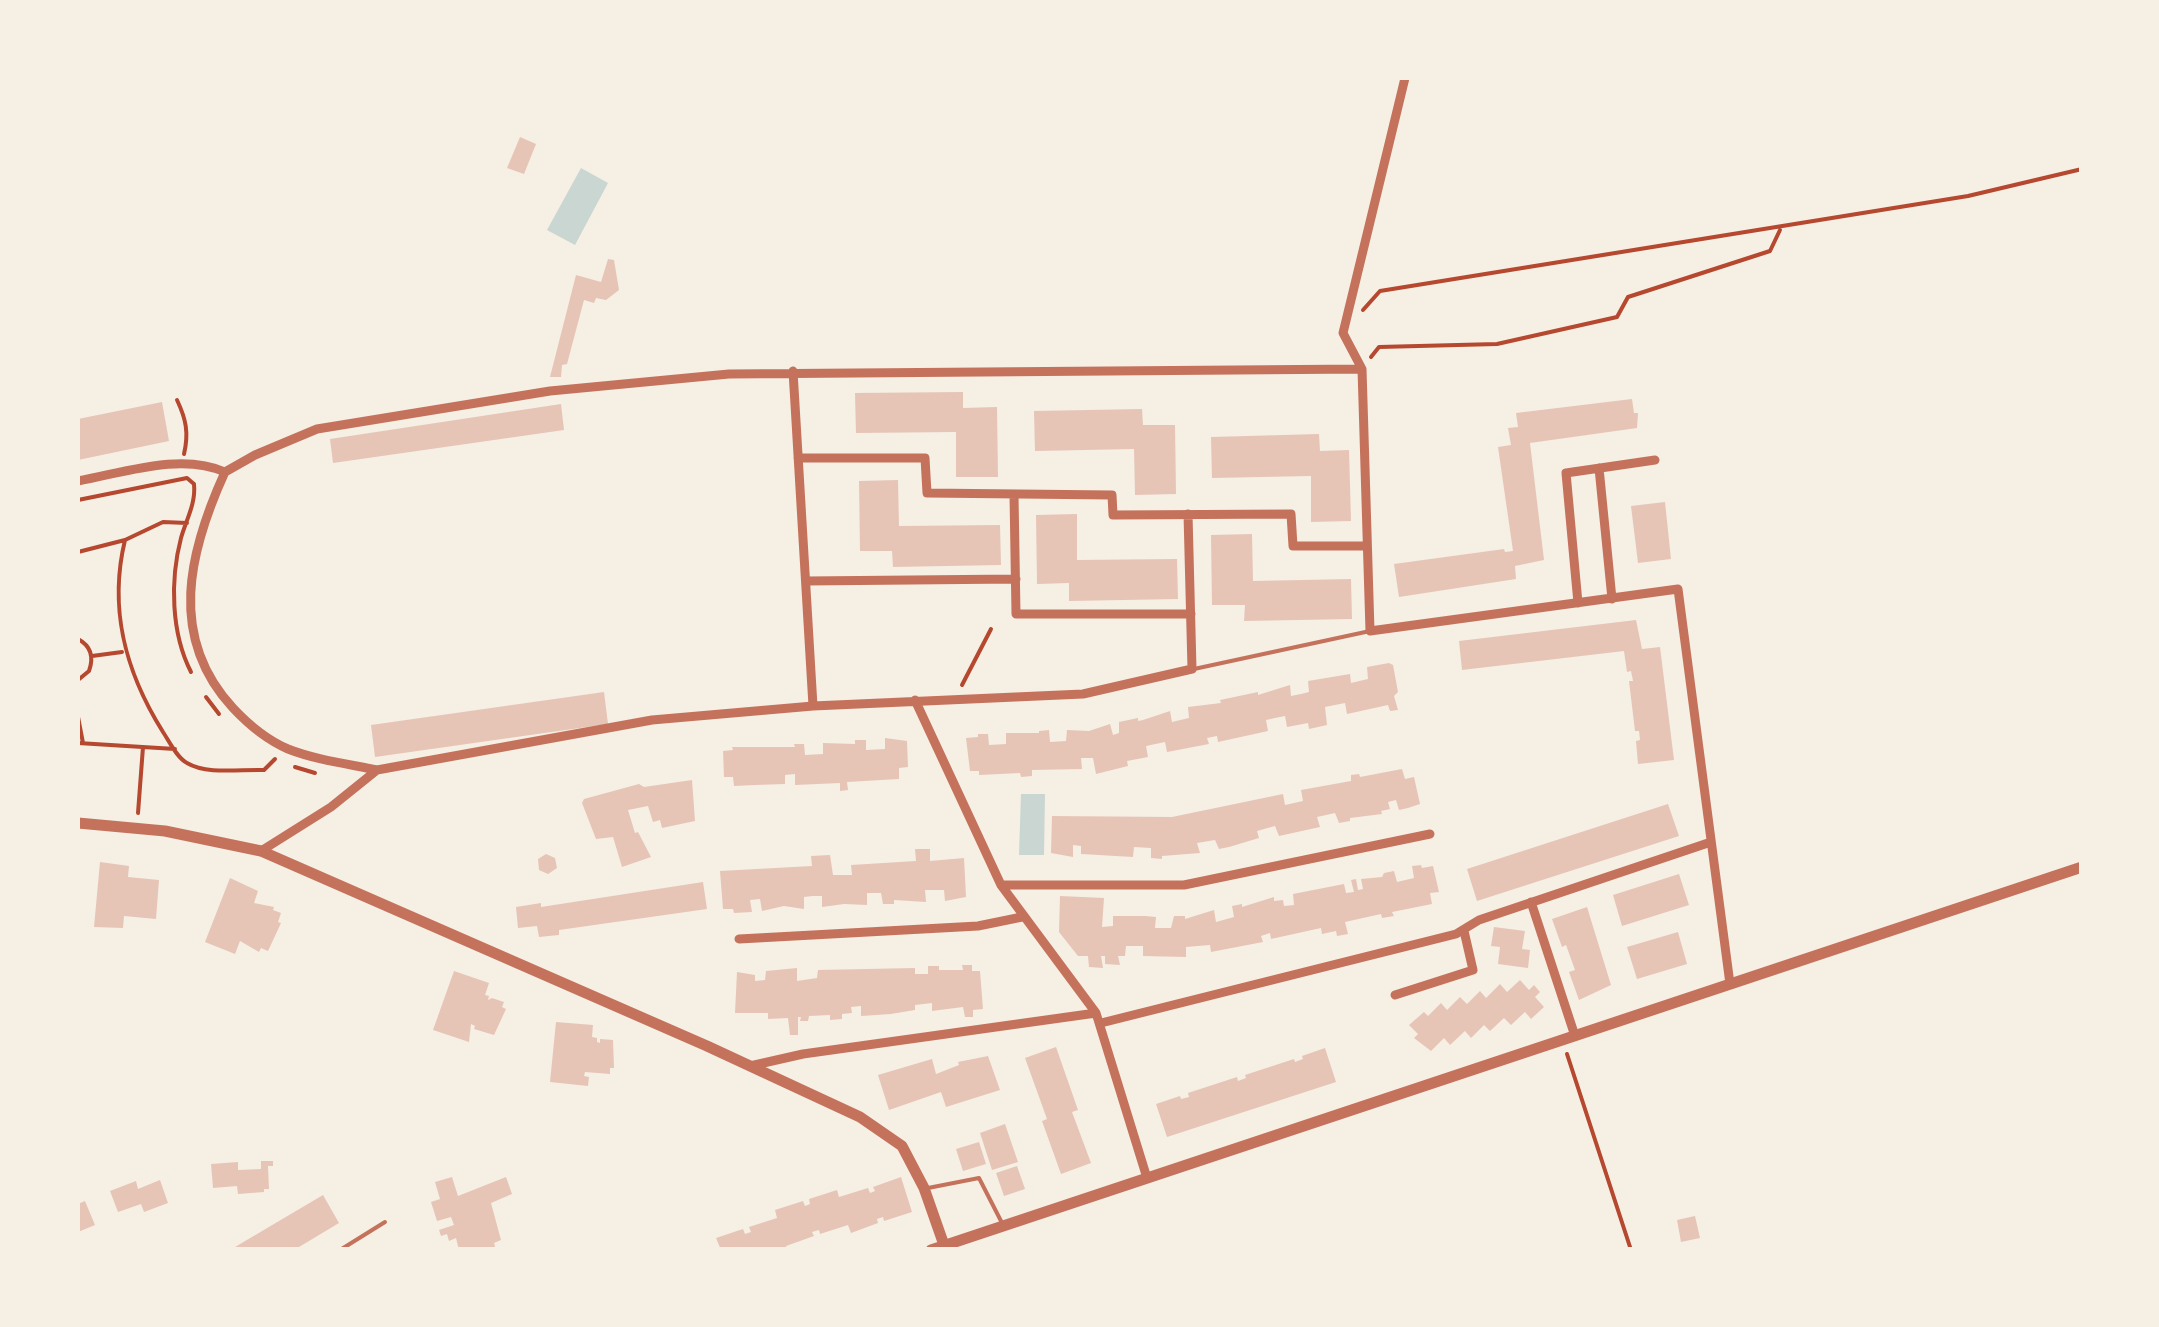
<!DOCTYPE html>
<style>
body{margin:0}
#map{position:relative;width:2159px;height:1327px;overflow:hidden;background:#f6efe4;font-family:Figtree,sans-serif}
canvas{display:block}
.frame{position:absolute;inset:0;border:80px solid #f6efe4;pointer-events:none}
</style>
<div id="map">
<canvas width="2159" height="1327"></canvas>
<div class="frame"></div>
</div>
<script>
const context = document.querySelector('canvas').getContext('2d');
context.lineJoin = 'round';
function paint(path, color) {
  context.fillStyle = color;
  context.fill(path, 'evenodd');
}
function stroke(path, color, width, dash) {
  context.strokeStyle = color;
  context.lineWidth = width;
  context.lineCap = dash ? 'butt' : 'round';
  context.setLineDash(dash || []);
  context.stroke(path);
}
paint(new Path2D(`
 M581,168L608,183L575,245L547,230Z
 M1021,794H1045L1044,855H1019Z`), '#c9d6d2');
paint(new Path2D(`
 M520,137L536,144L524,174L507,168Z
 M608,259L614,260L619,290L606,300L596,298L594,303L584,300L567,364L562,365L561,377H550L576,275L601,282Z
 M963,392V408L997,407L998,477H956V432L856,433L855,393Z
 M1632,399L1634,413H1638L1637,428L1530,443L1544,560L1515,566L1516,579L1399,597L1394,564L1504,549L1505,552L1513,551L1498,447L1511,445L1508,428L1518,427L1516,413Z
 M162,402L169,441L78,460V419Z
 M561,404L564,430L333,463L330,439Z
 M1142,409L1143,425H1175L1176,494L1135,495L1134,449L1035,451L1034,411Z
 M1319,434L1320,451L1349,450L1351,521L1311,522V476L1212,478L1211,437Z
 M898,480L899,526L1000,525L1001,565L893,567L892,551H860L859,481Z
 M1665,502L1671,559L1638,563L1631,506Z
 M1077,514V560L1177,559L1178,599L1069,601V583L1037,584L1036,515Z
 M1252,534L1253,581L1351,579L1352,619L1244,621L1245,605H1212L1211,535Z
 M1636,620L1642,649L1660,647L1674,760L1638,764L1636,741L1640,740L1639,731H1635L1629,681H1633L1631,671L1627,672L1624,651L1462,670L1459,641Z
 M1389,663L1393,665L1398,692L1394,696L1398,710L1390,711L1388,705L1347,714L1345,703L1325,707L1327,725L1309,729L1308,723L1287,727L1285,716L1275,718L1266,720L1268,731L1218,742L1217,736L1207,738L1209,744L1167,752L1165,742L1146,746L1148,757L1127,761L1128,766L1096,774L1093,758H1081L1082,769L1032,770V776L1021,777L1020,773L979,775V771H970L966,738L978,737V734H988L989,745L1006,744V733H1039V731L1049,730L1050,742L1066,741L1067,730L1089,731L1110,724L1113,735L1119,733V722L1138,718V721L1143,720L1170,711L1172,722L1189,718L1188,707L1221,703L1220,700L1258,692V695L1290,685L1291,696L1301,694L1309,692L1308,681L1350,674L1351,683L1368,679L1367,667Z
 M604,692L608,724L375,757L371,725Z
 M885,738L907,741L908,767L899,768V779L847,782L848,790L840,791V783L795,785V774L785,775V784L755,785L734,786L733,777H724L723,751L733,750L732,747H795L794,744H804L805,755L823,754V743L855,744V740H866V750L885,749Z
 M1402,769L1405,779L1414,777L1420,804L1408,808L1399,810L1396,800L1388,802L1390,809L1381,811L1382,814L1350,818V821L1339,823L1335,813L1317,817L1320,827L1279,836L1275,826L1257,831L1259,838L1229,847L1219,849L1215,840L1197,843L1200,853L1162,856V859L1151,858V848L1134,847L1133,857L1081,854V846L1073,845V857L1051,853L1052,816L1172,817L1283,794L1285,805L1303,801L1301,790L1351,781V775L1359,774L1360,777Z
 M692,780L695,821L662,828L660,820L653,822L648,806L628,810L635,833L638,832L651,857L622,867L613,837L596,839L582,803L584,799L639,784L644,787Z
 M1668,804L1679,836L1477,901L1467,869Z
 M915,849H930V861L964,858L966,897L945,901L944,890H925L926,902L894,900V904H883L881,893H867V905L844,904L822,907V896H813L804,897V909L784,906L762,911L760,899L750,900L752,912L734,913L733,909H723L720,871L812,866L811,856L830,855L833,875H852L851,865L916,861Z
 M546,854L555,858L557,868L548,874L539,870L538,859Z
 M100,862L129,866L128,877L159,880L156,919L124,916L123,928L94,927Z
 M1421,865L1422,868L1433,866L1439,892L1430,893L1432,904L1392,912L1394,916L1382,918L1381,914L1345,922L1348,934L1337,936L1336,931L1322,934L1321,928L1271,939L1270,933L1261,936L1263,942L1211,952L1210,945L1186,947V957L1143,956V946H1126L1125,956H1118L1120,965L1105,964V956H1101L1103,968L1089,967L1088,956H1078L1059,932L1060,896L1104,898L1102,927L1113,926V916H1146L1156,917L1155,928H1171L1174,916H1185V919L1214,910L1216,922L1234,917L1232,906L1242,904V907L1274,897V901L1283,900L1284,906L1294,905L1293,894L1344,884L1346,893L1354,892L1351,880L1356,879L1358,890L1363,889L1361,879L1382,877L1384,873L1394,871L1397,882L1414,878L1412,866Z
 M1679,874L1689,905L1622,926L1613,895Z
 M230,878L258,891L254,903L274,907L273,910L281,913L278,922L281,923L268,951L261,948L259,952L240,941L235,954L205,942Z
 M703,882L707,909L559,930V935L539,937L537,926L518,928L516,907L541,903V907Z
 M1587,907L1611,985L1579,1000L1569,972L1575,970L1566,945L1562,947L1552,919Z
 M1494,927L1525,931L1522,949L1530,950L1528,968L1498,964L1500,947L1491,946Z
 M1678,932L1687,964L1637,979L1627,947Z
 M962,965H972V971H980L983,1009L973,1010V1017H965L963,1007L932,1011V1003L915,1005V1010L891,1014L861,1016V1006L851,1007L852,1013L842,1014V1019L830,1020V1015L809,1016L808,1021H800L801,1017H798V1035H790L788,1018L768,1019V1013H735L737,972L755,975V981L765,980L766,971L797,968V981L817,978L818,970L915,968V974H928V966H939V970H963Z
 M454,971L489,983L485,995L489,996L488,1000L492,998L504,1002L502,1007L506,1009L494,1035L474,1029L475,1026L471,1024L469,1042L433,1030Z
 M1520,980L1529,990L1534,985L1540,992L1535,997L1544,1007L1531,1019L1525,1012L1511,1025L1504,1018L1490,1031L1484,1025L1471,1038L1465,1031L1450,1045L1444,1038L1431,1051L1414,1038L1418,1034L1409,1025L1424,1012L1428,1016L1441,1003L1447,1010L1460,997L1467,1004L1480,991L1486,998L1500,984L1507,992Z
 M556,1022L593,1025L592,1037L597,1038V1042L600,1043V1039L613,1040L614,1068H610V1074L585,1072L584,1076L589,1077L588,1086L550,1082Z
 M1056,1047L1078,1110L1072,1112L1091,1163L1061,1174L1042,1121L1047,1119L1025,1058Z
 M1325,1048L1336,1082L1167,1137L1156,1104L1180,1096L1181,1099L1189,1097L1188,1093L1237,1077L1238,1081L1246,1078L1245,1075L1294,1059L1295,1062L1303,1059L1302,1056Z
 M988,1056L1000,1090L946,1107L941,1092L889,1110L878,1075L932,1059L936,1074L959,1065L958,1062Z
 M1005,1124L1018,1162L992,1170L980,1133Z
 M979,1142L986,1164L963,1171L956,1149Z
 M261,1161H273V1166H268L269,1189H264V1192L238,1194L237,1186L213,1188L211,1164L238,1162V1170L261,1169Z
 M1017,1166L1025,1189L1004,1196L996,1173Z
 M452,1177L458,1196L506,1177L512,1194L491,1203L501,1240L494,1243L496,1250H459L456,1238L449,1241L447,1234L441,1236L439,1230L454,1225L451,1217L437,1221L431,1202L440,1199L435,1182Z
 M901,1177L912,1212L884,1221L883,1217L877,1219L878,1223L851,1233L848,1225L820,1234L819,1230L812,1232L814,1236L786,1246L788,1250H721L716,1238L743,1229L745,1234L751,1232L749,1227L777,1218L775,1210L803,1201L805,1206L810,1204L809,1199L837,1190L839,1197L868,1188L870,1193L875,1191L873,1187Z
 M160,1180L168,1203L144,1212L141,1204L118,1212L110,1191L136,1181L138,1189Z
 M323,1195L339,1223L294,1250H230Z
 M85,1201L95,1225L78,1232V1204Z
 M1695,1216L1700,1238L1681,1242L1677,1220Z`), '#e6c5b7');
stroke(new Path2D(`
 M1363,310L1380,291L1968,196L2082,169
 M1371,357L1379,347L1497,344L1617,317L1628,297L1770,251L1780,230
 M177,400C186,419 189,433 184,454
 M78,500L187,478L194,484C196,504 186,520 181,538C170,580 171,633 191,672
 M125,540C108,610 126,673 163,732C169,741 177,758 187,763C207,775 241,769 264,770L275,759
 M78,552L125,540L163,522L187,523
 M78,639C91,646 94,657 89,671L78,680
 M92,656L122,652
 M962,685L991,629
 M206,697L219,714
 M78,717L83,743
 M78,743L175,749
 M295,767L315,773
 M138,813L143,747
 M1567,1054L1631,1250`), '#b5482f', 4);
stroke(new Path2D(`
 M1194,669L1370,631
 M928,1188L979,1178L1001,1221
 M340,1250L385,1222`), '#c5725c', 4);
stroke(new Path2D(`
 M1405,78L1343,333L1362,369L1370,631L1678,589L1730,984
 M793,371L813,706
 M798,458H925L927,493L1112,495L1113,515L1291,514L1293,546H1367
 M1599,468L1612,599
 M225,472L255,455L317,429L550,391L729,374L1362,369
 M225,472C189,551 167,637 233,708C248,724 267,740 288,749C316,760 348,764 377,770
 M78,481C123,473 181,452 225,472
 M1014,495L1016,614H1191
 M806,581L1016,579
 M1578,603L1566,473L1655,460
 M915,700L1001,885L1096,1013L1147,1178
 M261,851L331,807L377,770L652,720L813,706L1083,694L1192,669L1188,514
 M1001,885H1184L1430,834
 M1531,902L1575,1036
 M739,939L978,926L1022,917
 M1395,995L1473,970L1464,931
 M1101,1023L1456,934L1479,920L1711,842
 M750,1066L803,1054L1096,1013`), '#c5725c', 9);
stroke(new Path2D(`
 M78,823L165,831L261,851L707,1046L860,1117L902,1146L924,1188L944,1245
 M931,1250L2082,867`), '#c5725c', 11);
</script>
